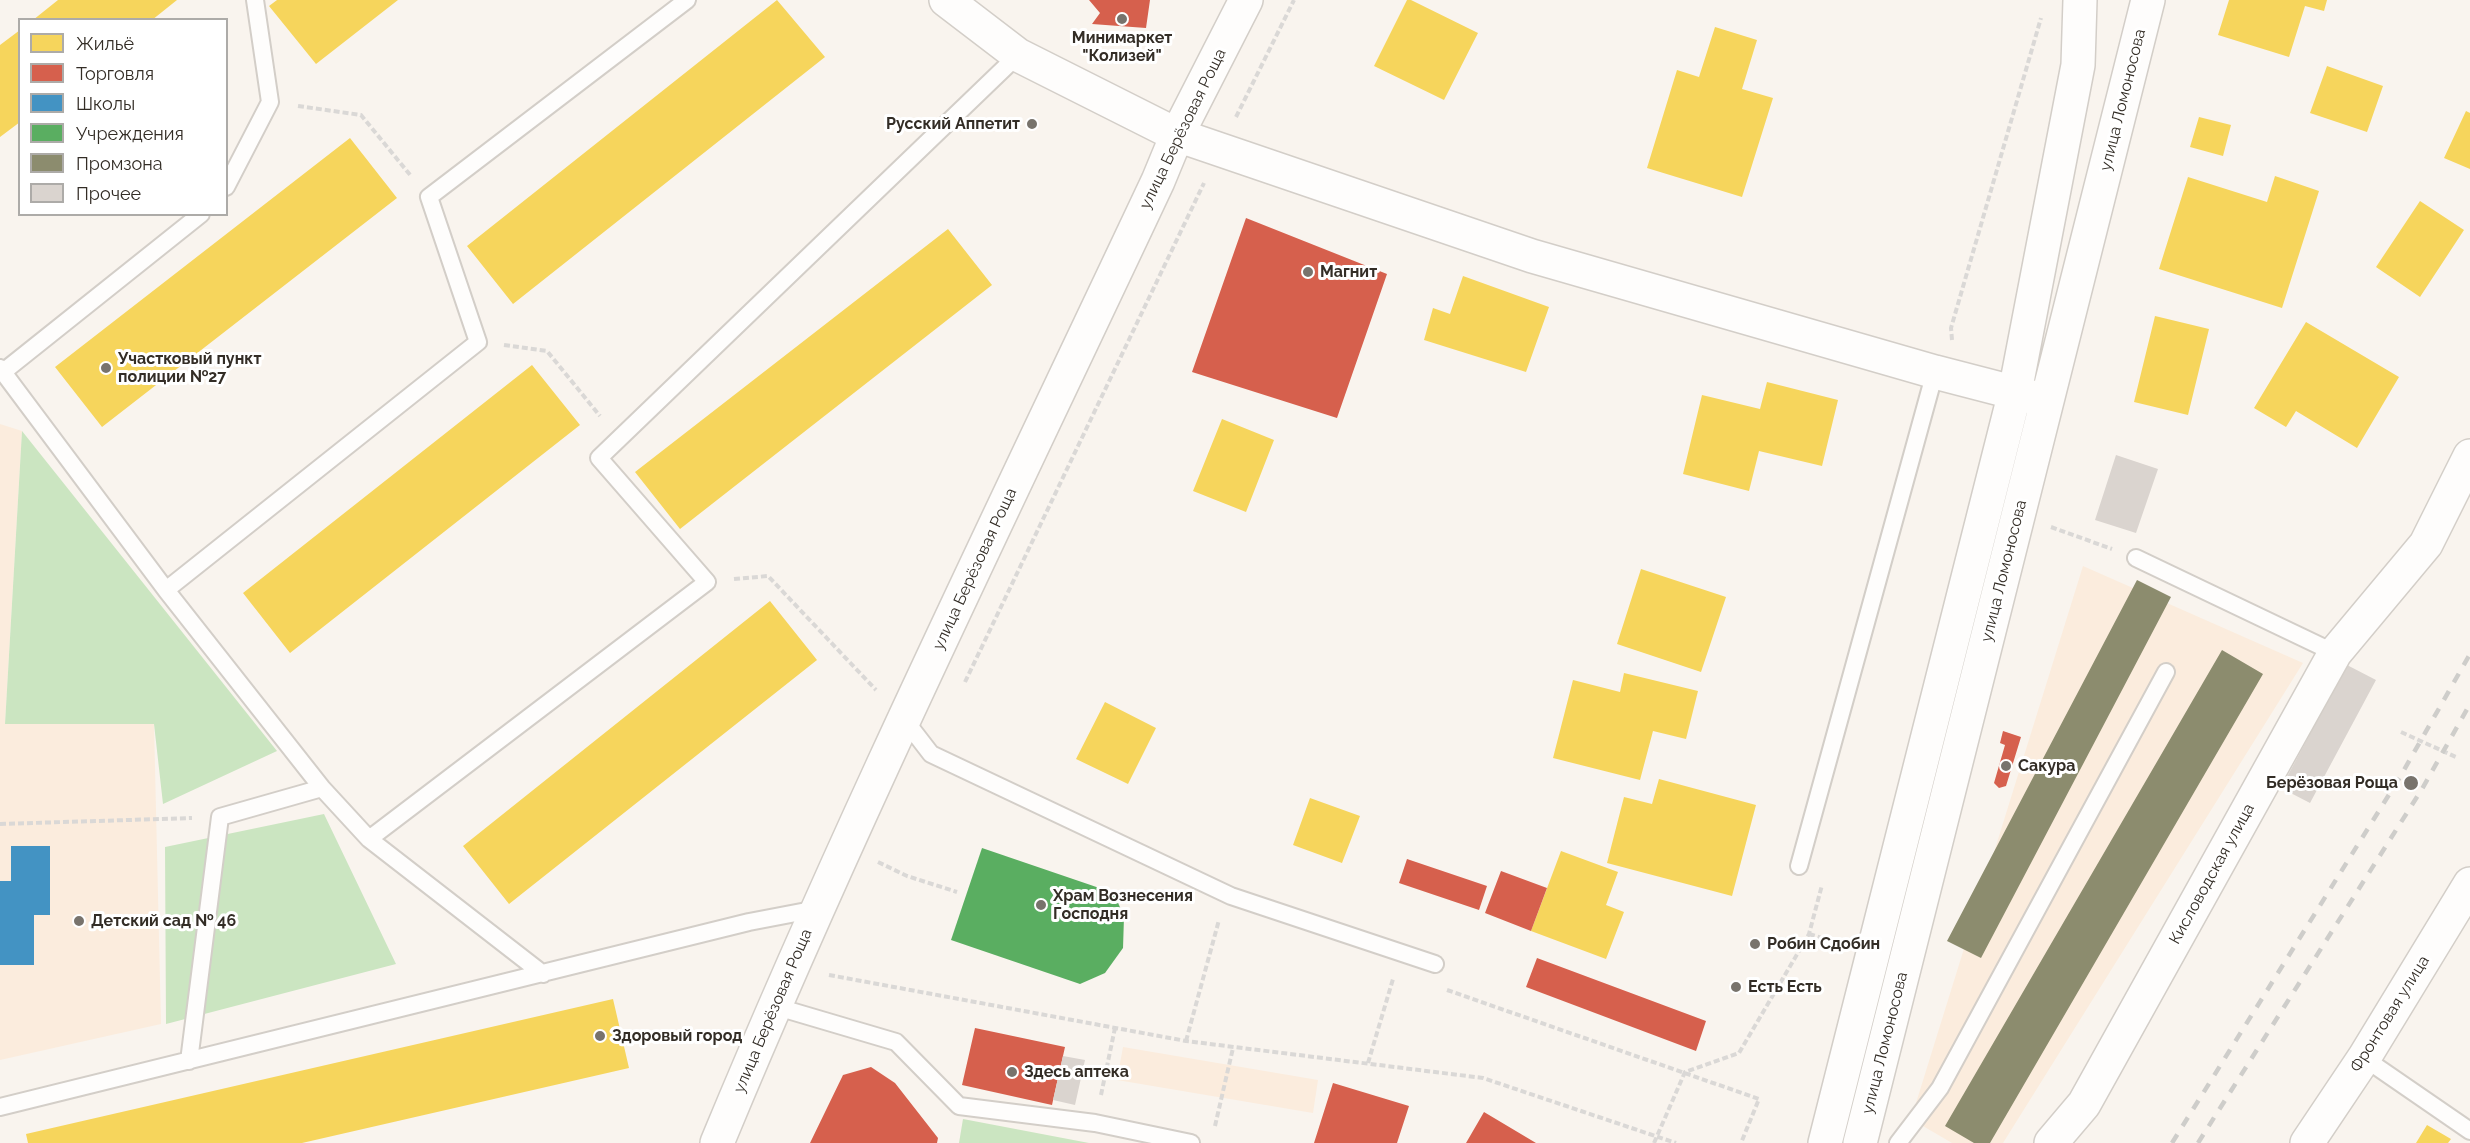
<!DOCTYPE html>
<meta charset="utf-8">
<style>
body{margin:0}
#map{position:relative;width:2470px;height:1143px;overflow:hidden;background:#f9f4ee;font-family:Raleway,sans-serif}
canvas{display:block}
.legend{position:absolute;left:18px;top:18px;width:210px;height:198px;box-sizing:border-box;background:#fff;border:2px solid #adaba8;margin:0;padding:8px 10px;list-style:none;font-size:18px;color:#332d26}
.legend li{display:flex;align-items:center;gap:12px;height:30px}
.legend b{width:30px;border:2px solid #adaba8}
</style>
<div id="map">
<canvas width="2470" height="1143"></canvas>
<ul class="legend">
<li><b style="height:16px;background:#f6d55c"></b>Жильё</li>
<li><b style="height:16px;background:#d6604d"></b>Торговля</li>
<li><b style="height:16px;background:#4393c3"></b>Школы</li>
<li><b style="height:16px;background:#5aae61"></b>Учреждения</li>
<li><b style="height:16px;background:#8c8c6e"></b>Промзона</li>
<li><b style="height:16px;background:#dad4cf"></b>Прочее</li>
</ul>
</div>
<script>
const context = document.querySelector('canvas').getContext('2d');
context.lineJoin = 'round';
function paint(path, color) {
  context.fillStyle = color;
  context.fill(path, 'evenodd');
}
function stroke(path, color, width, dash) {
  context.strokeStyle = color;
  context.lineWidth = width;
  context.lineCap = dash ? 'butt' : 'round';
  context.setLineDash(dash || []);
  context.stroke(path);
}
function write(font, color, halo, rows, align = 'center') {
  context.font = font + ' Raleway,sans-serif';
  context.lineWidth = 6;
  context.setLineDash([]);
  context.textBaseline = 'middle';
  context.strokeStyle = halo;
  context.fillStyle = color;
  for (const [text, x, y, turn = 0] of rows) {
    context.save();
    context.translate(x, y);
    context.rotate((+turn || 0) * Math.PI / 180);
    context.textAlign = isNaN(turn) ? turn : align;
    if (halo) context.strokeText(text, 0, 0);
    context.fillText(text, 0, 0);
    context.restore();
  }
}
paint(new Path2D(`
 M0,424L22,431L5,724H154L161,1024L0,1060Z
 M2083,566L2303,663L2003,1143H1952L1911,1119Z
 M1123,1047L1318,1080L1313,1113L1117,1080Z`), '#fbecdd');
paint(new Path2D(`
 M22,431L277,751L163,804L154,724H5Z
 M324,814L396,964L166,1024L165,847Z
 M963,1119L1089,1143H959Z`), '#cbe5c1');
paint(new Path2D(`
 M58,0H177L152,20H33Z
 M277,0H398L316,64L269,6Z
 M777,0L825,57L513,304L467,246Z
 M1407,0H1411L1478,33L1444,100L1374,66Z
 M2229,0H2327L2324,11L2305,6L2289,57L2218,35Z
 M1715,27L1757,40L1742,89L1773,98L1742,197L1647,168L1677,70L1699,77Z
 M20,30V122L0,137V45Z
 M2327,66L2383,86L2367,132L2310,113Z
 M2466,111L2470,113V169L2444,158Z
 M2199,117L2231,125L2223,156L2190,147Z
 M350,138L397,198L102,427L55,367Z
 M2275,176L2319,191L2282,308L2159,269L2188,177L2267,202Z
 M2420,201L2464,230L2420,297L2376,267Z
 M948,229L992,285L680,529L635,472Z
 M1463,276L1549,307L1526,372L1424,340L1433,308L1450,314Z
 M2155,316L2209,329L2188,415L2134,402Z
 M2306,322L2399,377L2357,448L2296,411L2286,427L2254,408Z
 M532,365L580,425L290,653L243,593Z
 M1767,382L1838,400L1822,466L1759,451L1749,491L1683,474L1702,395L1760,409Z
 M1222,419L1274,440L1246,512L1193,491Z
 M1641,569L1726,597L1701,672L1617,644Z
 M770,601L817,660L509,904L463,846Z
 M1624,673L1698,691L1686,739L1653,731L1640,780L1553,758L1573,680L1620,692Z
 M1105,702L1156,728L1128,784L1076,759Z
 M1659,779L1756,805L1732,896L1607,863L1624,797L1652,804Z
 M1310,798L1360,816L1342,863L1293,845Z
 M1561,851L1618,872L1606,905L1624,912L1606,959L1531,931Z
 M613,999L629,1068L302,1143H28L26,1134Z
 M2427,1125L2451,1139L2448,1143H2416Z`), '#f6d55c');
paint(new Path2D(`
 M1089,0H1150L1146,28L1092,24L1100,13Z
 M1246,218L1387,274L1337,418L1192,372Z
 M2003,731L2021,737L2006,786L1999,788L1994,783L2005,745L2000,743Z
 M1407,859L1487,886L1479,910L1399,883Z
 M1501,871L1547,888L1531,931L1485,913Z
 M1537,958L1706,1021L1696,1051L1526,987Z
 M975,1028L1065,1047L1052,1105L962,1085Z
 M871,1067L895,1083L938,1138L937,1143H810L843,1075Z
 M1333,1083L1409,1106L1397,1143H1314Z
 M1484,1112L1536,1143H1466Z`), '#d6604d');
paint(new Path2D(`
 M11,846H50V915H34V965H0V881H11Z`), '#4393c3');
paint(new Path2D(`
 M982,848L1114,893L1124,917L1123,948L1105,973L1080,984L951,940Z`), '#5aae61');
paint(new Path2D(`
 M2137,580L2171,597L1981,958L1947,941Z
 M2222,650L2263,674L1990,1143H1974L1945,1126Z`), '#8c8c6e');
paint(new Path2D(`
 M2116,455L2158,469L2136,533L2095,520Z
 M2347,665L2376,680L2310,803L2281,788Z
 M1063,1056L1085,1060L1075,1105L1053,1100Z`), '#dad4cf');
const service = new Path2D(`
 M226,187L270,102L255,0
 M0,368L166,590L322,788L369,839L543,974
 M3,372L201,214
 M2136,558L2335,653
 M166,590L478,342L429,197L687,0
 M904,719L931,754L1231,896L1435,964
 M369,839L707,582L599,458L1018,55
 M1799,866L1935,372
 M774,1006L896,1042L959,1106L1095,1123L1191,1143
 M2364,1058L2470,1131
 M189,1061L220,817L322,788
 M0,1107L749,922L817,909
 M1898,1143L1940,1088L2166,672`);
const minor = new Path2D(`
 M946,0L1018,55L1177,135L1532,256L1935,372L2043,400
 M717,1143C852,817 1008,500 1158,181L1177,135L1246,0
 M2051,1143L2084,1104L2335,653L2426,544L2470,456
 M2307,1143L2364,1058L2470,884`);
const secondary = new Path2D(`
 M1825,1143L2015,392L2078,65L2080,0
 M1860,1143L2148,0`);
stroke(service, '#d3cec8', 20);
stroke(minor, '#d3cec8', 36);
stroke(secondary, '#d3cec8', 36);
stroke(new Path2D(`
 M298,106L361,115L411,176
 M1236,117L1294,0
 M1952,340L1951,328L2041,18
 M504,345L547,351L600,416
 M2051,527L2112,549
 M734,579L768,576L876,690
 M965,682L1204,183
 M2401,732L2458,758
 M0,824L192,818
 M878,862L907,876L957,892
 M1809,934L1838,943
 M829,975L1186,1041L1483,1078L1676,1143
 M1447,990L1759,1099L1741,1143
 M1186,1041L1219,920
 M1368,1063L1393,979
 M1101,1095L1115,1028
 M1215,1126L1233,1048
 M1654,1143L1685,1072L1739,1053L1809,934L1822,885`), '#dad8d6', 4, [6, 3]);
stroke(service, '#fefdfc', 16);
stroke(minor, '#fefdfc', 33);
stroke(secondary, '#fefdfc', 33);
stroke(new Path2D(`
 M2172,1143L2400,777L2470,654
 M2198,1143L2422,789L2470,704`), '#cecdca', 4.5, [10, 10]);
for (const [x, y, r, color] of [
 [1122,19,6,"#78736c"],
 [1032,124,6,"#78736c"],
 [1308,272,6,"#78736c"],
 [106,368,6,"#78736c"],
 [2006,766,6,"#78736c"],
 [2411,783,8,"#78736c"],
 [1041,905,6,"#78736c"],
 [79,921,6,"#78736c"],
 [1755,944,6,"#78736c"],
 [1736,987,6,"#78736c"],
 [600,1036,6,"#78736c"],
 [1012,1072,6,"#78736c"]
]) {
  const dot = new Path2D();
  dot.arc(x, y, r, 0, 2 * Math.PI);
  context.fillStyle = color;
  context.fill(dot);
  stroke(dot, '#fff', 2);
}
write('bold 16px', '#332d26', '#fff', [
 ["Минимаркет",1122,38,"center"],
 ["\"Колизей\"",1122,56,"center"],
 ["Русский Аппетит",1020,124,"right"],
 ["Магнит",1320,272],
 ["Участковый пункт",118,359],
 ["полиции №27",118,377],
 ["Сакура",2018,766],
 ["Берёзовая Роща",2398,783,"right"],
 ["Храм Вознесения",1053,896],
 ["Господня",1053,914],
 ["Детский сад № 46",91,921],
 ["Робин Сдобин",1767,944],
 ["Есть Есть",1748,987],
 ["Здоровый город",612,1036],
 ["Здесь аптека",1024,1072]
], 'left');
write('16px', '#332d26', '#fff', [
 ["улица Ломоносова",2123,100,-76],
 ["улица Берёзовая Роща",1183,129,-64],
 ["улица Берёзовая Роща",975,569,-65],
 ["улица Ломоносова",2004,571,-76],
 ["Кисловодская улица",2212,874,-61],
 ["улица Берёзовая Роща",773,1011,-67],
 ["Фронтовая улица",2390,1014,-58],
 ["улица Ломоносова",1885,1043,-76]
]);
</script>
